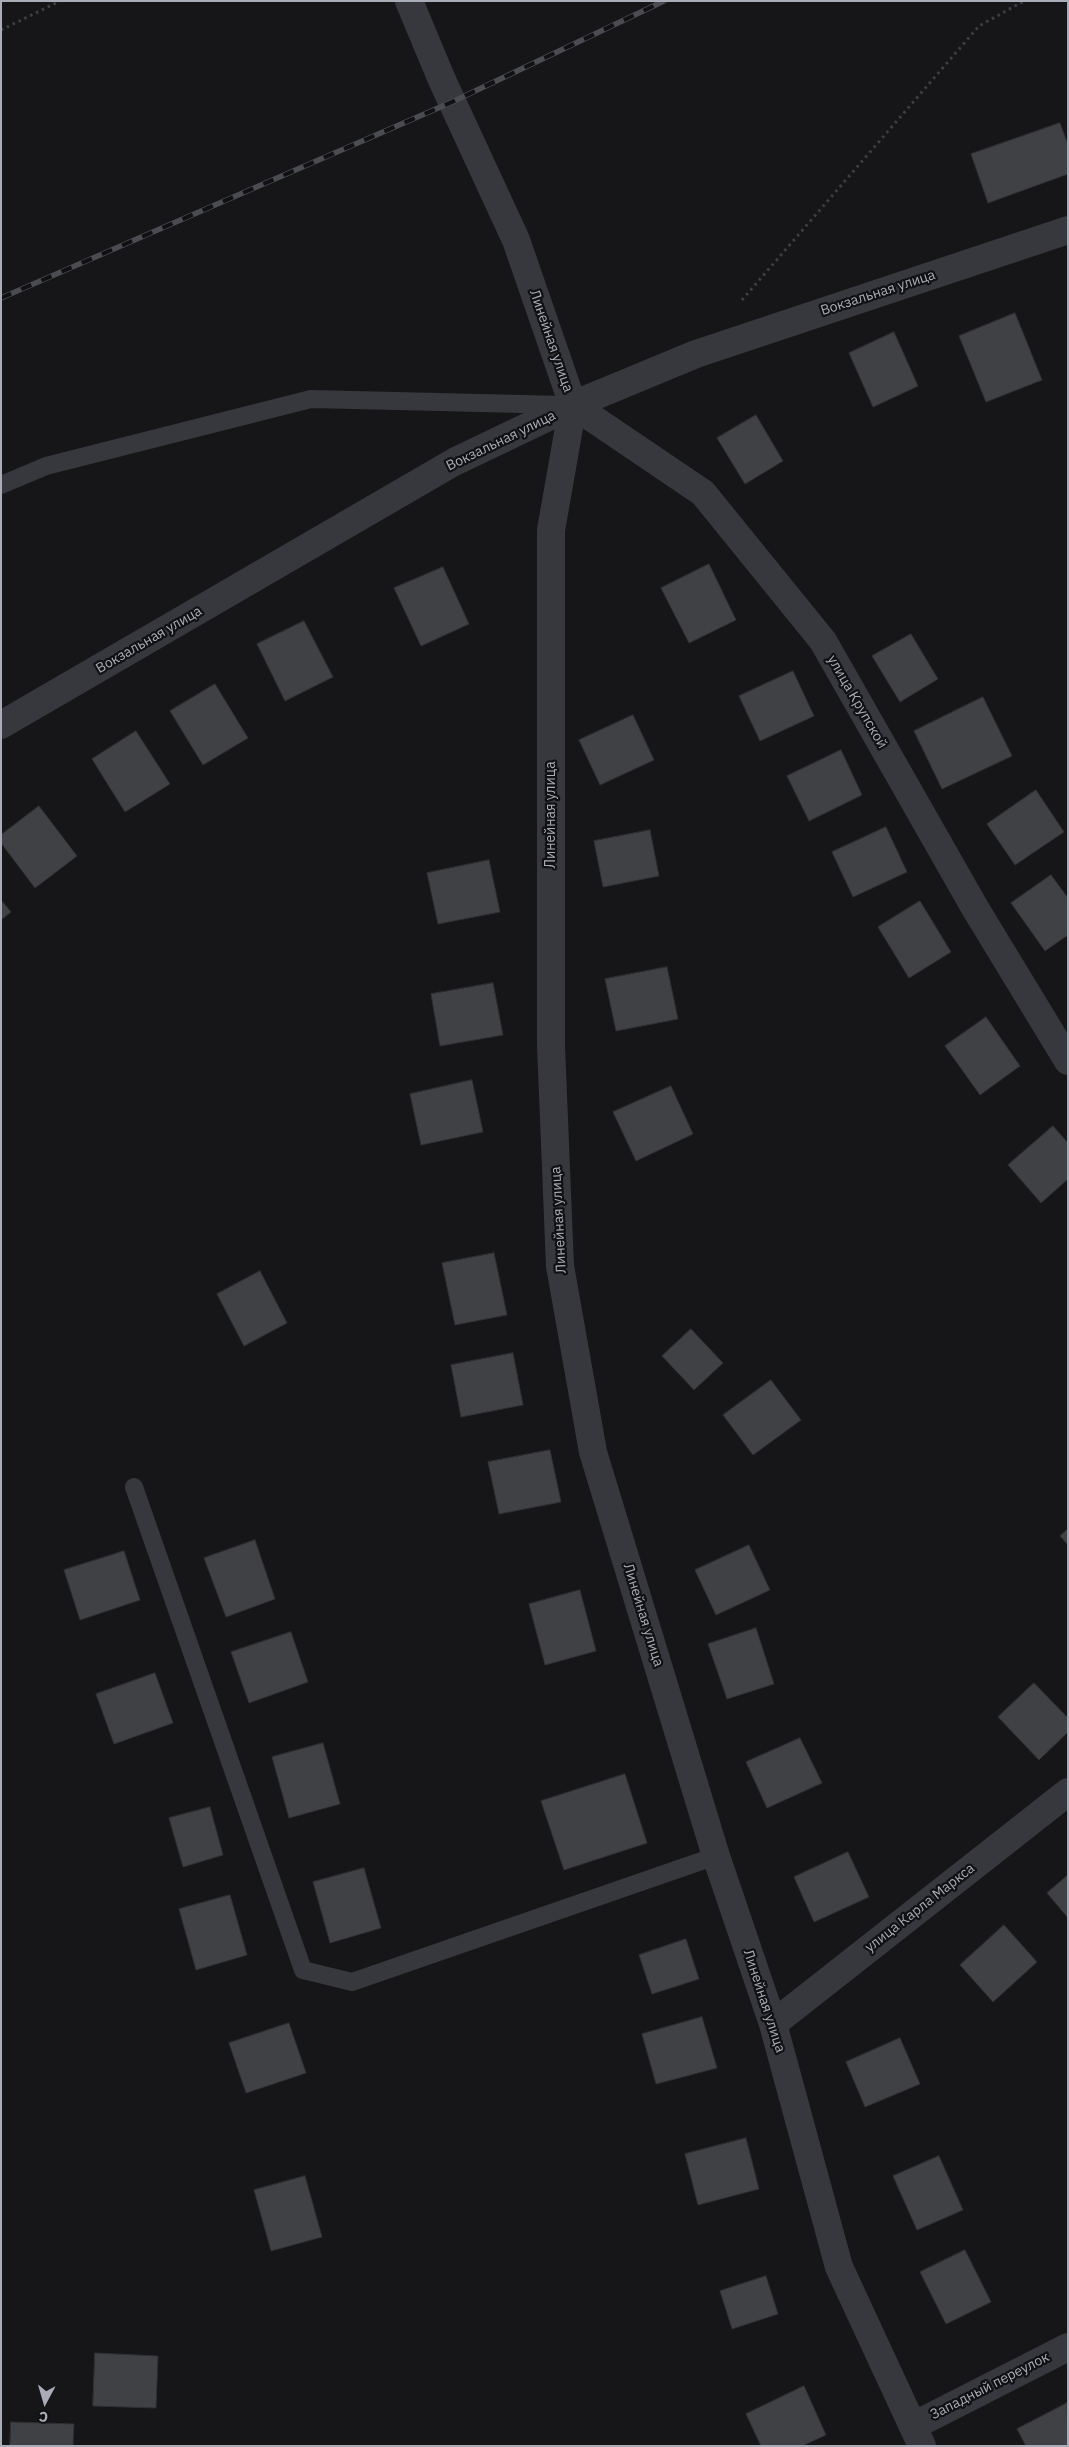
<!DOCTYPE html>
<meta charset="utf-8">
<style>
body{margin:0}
#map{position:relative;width:1069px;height:2447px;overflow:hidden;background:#161618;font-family:"IBM Plex Sans",sans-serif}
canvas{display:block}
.frame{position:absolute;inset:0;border:2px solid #a8adb8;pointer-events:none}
.north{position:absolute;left:20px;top:2377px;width:50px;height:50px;-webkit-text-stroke:4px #111113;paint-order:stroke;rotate:186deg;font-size:14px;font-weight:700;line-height:20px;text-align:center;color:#a8adb8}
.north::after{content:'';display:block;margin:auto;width:18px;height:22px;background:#a8adb8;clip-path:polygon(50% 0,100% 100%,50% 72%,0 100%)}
</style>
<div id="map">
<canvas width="1069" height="2447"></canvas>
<div class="frame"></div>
<div class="north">С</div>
</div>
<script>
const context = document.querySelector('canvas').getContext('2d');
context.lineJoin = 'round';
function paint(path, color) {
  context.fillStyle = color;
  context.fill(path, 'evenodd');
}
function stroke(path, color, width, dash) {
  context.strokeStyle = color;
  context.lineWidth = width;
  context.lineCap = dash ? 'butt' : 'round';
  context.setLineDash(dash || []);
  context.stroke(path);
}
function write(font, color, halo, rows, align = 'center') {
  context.font = font + ' "IBM Plex Sans",sans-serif';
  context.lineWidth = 4.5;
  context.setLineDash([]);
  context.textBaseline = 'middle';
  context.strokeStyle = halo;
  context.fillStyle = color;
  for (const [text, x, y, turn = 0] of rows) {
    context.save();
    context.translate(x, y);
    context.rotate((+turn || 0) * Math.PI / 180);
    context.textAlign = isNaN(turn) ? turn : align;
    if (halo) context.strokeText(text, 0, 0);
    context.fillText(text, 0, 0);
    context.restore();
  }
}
const building = new Path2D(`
 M1060,123L1068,145V174L988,203L971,154Z
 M1015,313L1042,380L986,402L959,336Z
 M894,332L918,386L873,407L849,353Z
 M756,415L783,461L745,484L717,438Z
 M709,564L736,620L689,643L661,588Z
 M443,567L469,624L421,646L394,588Z
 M304,621L333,677L285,701L257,644Z
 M911,634L938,679L900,702L872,656Z
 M793,671L814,716L760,741L739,696Z
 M215,684L248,738L203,765L170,711Z
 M983,697L1012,756L942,789L914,731Z
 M633,715L654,760L600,785L579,740Z
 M136,731L170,784L125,812L92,759Z
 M841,750L862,795L809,821L787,776Z
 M1036,790L1064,832L1015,865L987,824Z
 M39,806L77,856L35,888L1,843V835Z
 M886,827L907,872L853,897L832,852Z
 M650,830L659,876L603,887L594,841Z
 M489,860L500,912L438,924L427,873Z
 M1051,875L1068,898V935L1045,951L1011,903Z
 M1,900L11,912L1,920Z
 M920,901L951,952L909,978L878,927Z
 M667,967L678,1019L616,1031L605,979Z
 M493,983L503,1035L440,1046L431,994Z
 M986,1017L1020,1066L980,1095L945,1046Z
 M472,1080L483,1132L421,1145L410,1094Z
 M671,1086L693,1134L636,1161L613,1112Z
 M1053,1126L1068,1143V1179L1041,1203L1008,1165Z
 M494,1253L507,1315L455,1325L442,1263Z
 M260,1271L287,1323L244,1346L217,1294Z
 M691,1329L723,1363L694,1390L662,1356Z
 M513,1353L523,1405L461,1417L451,1365Z
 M771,1380L801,1420L753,1455L723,1415Z
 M550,1450L561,1502L499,1514L488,1462Z
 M1068,1529V1545L1060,1536Z
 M255,1540L275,1599L226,1617L204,1558Z
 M749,1545L770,1590L716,1615L695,1570Z
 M124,1551L140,1600L80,1620L64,1570Z
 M580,1590L596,1651L545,1665L529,1604Z
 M756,1628L774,1684L727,1699L708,1644Z
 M291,1632L308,1682L249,1703L231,1652Z
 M155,1673L173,1723L114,1744L96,1694Z
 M1034,1683L1068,1718V1732L1039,1760L998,1717Z
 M800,1738L822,1783L767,1808L746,1762Z
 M323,1743L340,1804L289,1818L272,1757Z
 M625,1774L647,1843L564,1870L541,1801Z
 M210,1807L223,1855L183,1867L169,1818Z
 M848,1852L869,1897L814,1922L794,1877Z
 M364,1868L381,1928L330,1943L313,1882Z
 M1068,1875V1918L1047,1893Z
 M230,1895L247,1955L196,1970L179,1909Z
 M1004,1925L1037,1962L993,2002L960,1965Z
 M686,1939L699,1979L652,1994L639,1955Z
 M702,2017L717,2068L656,2084L642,2034Z
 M289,2023L306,2073L246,2093L229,2043Z
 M900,2038L920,2084L865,2107L846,2062Z
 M746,2138L759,2189L698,2205L685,2154Z
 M939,2156L963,2210L917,2230L893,2176Z
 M305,2176L322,2237L271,2251L254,2190Z
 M965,2250L991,2302L946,2324L920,2272Z
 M766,2276L778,2314L732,2329L720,2291Z
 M95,2353L158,2356L156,2408L93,2406Z
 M804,2386L826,2435L802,2446H761L746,2414Z
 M1067,2403L1068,2446H1026L1017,2429Z
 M11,2422L74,2424L73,2446H10Z`);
paint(building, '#404145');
stroke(building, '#303034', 1);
stroke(new Path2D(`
 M1,30L60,1
 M742,300L979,26L1024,1`), '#3d3f44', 3, [2.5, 4]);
stroke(new Path2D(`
 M1,485L46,466L311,399L565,405
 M134,1487L303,1970L352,1982L716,1856`), '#37383d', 18);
stroke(new Path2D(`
 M409,1L442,80L516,240L573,405L551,530V1046L560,1266L593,1452L716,1856L773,2024L839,2267L922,2446
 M573,405L703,493L823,641L975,908L1068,1061
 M1,725L454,462L573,405L696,354L1068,230
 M773,2024L1068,1792
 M913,2426L1068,2347`), '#37383d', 28);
const rail = new Path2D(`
 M1,298L452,102L664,1`);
stroke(rail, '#4a4c52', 5.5);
stroke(rail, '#111113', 4, [11]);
write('14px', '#a8adb8', '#111113', [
 ["Вокзальная улица",878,293,-18],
 ["Линейная улица",551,341,71],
 ["Вокзальная улица",501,441,-26],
 ["Вокзальная улица",149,640,-30],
 ["улица Крупской",857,702,60],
 ["Линейная улица",551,815,-90],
 ["Линейная улица",559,1220,-93],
 ["Линейная улица",643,1615,73],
 ["улица Карла Маркса",920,1908,-38],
 ["Линейная улица",764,2001,72],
 ["Западный переулок",990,2386,-27]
]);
</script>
